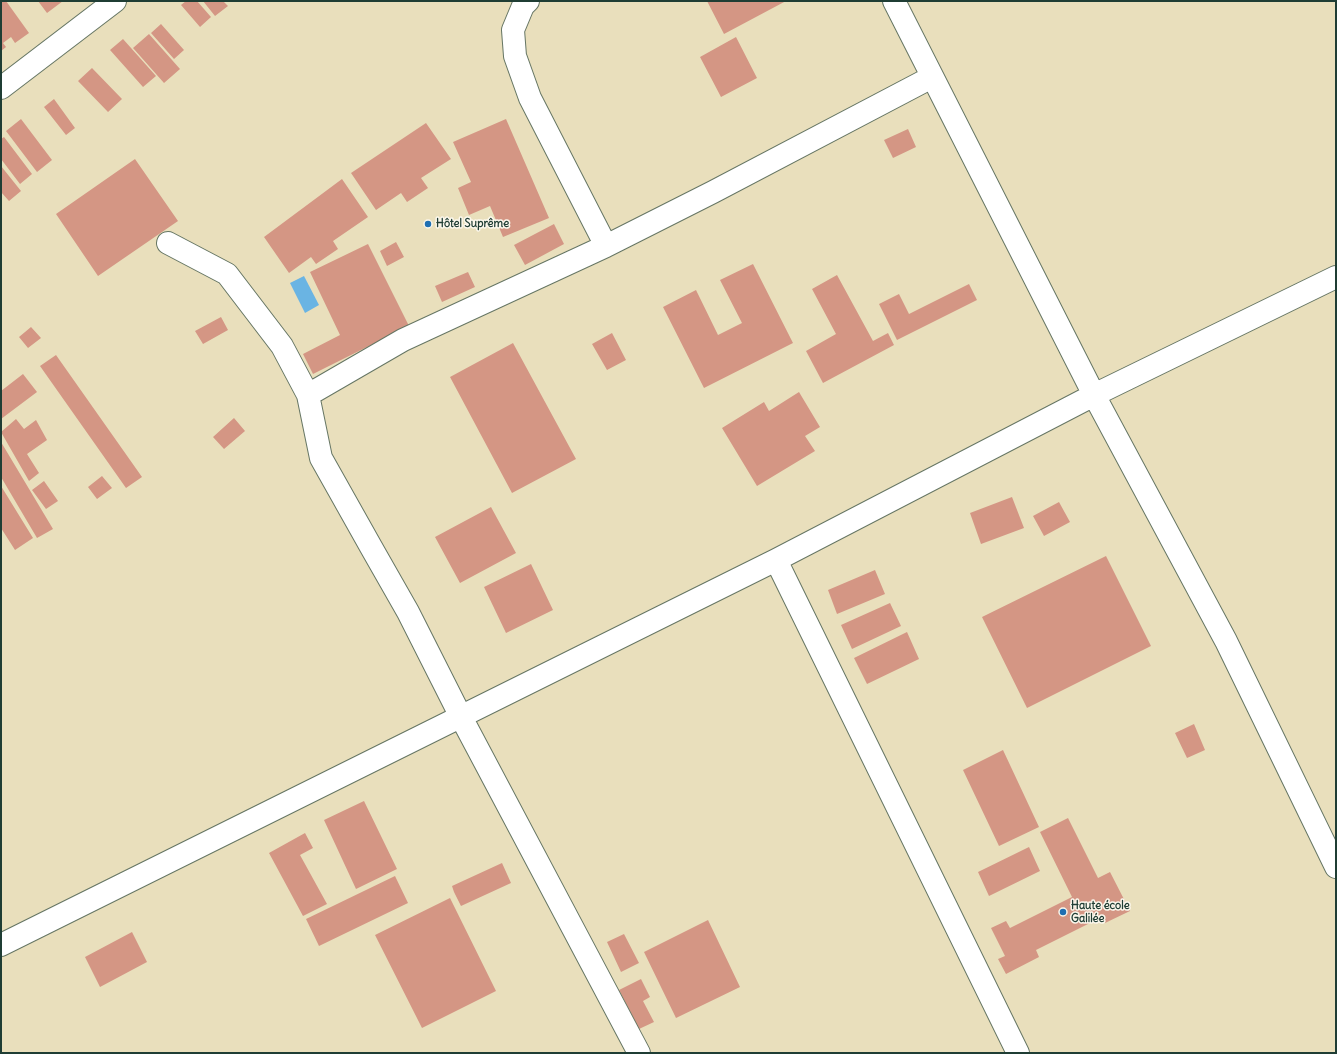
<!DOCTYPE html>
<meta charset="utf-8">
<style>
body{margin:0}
#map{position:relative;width:1337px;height:1054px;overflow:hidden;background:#e9dfbc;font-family:Delius,sans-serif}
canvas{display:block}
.frame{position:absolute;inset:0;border:2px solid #1f3d34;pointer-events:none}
</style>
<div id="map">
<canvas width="1337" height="1054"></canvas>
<div class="frame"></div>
</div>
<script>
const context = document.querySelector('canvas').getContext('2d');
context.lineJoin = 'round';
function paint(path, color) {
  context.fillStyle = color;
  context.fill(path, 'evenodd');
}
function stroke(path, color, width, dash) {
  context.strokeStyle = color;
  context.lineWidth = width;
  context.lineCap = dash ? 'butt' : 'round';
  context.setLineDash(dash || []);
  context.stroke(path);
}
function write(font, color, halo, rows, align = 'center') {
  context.font = font + ' Delius,sans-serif';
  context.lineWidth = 3;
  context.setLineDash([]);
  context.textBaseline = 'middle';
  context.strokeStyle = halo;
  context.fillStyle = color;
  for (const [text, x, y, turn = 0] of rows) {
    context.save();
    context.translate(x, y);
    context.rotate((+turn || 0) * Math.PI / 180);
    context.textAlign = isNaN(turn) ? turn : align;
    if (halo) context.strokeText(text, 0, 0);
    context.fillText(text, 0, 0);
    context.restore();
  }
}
paint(new Path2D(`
 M304,276L319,305L305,313L290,283Z`), '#6ab4e3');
paint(new Path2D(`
 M1,1H6L29,33L15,43L11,37L3,43L6,47L1,51Z
 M38,1H63L47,13Z
 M186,1H197L211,17L200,27L181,5Z
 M203,1H223L228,6L215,16Z
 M707,1H786L724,34Z
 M161,24L184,50L174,59L151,33Z
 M149,34L180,69L164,83L133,48Z
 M736,37L757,78L721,97L700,57Z
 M123,39L156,76L143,87L110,50Z
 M92,68L122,99L108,112L78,81Z
 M54,99L75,128L66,135L44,107Z
 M21,119L52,160L37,172L6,131Z
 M506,119L549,218L503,237L490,206L469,215L458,188L471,182L453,142Z
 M426,123L451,159L421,178L428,188L407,202L401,193L376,210L351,173Z
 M908,129L916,147L893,158L884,140Z
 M4,137L32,174L20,184L1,159V139Z
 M135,159L178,221L98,276L56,214Z
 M1,166L21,191L9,201L1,192Z
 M342,179L368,217L333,241L338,249L316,264L311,257L289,273L264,237Z
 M554,224L564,244L525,265L514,245Z
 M396,242L404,257L387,266L380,251Z
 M368,244L409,326L313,374L303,354L340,335L310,272Z
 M753,264L793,343L704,388L663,307L696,290L718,335L742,323L720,280Z
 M468,272L475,287L442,302L435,286Z
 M837,275L873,341L888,333L894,345L823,383L806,351L836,334L812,289Z
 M969,284L977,300L897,340L879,304L899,294L909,314Z
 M221,317L228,330L203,344L195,331Z
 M31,327L41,338L28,348L19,337Z
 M612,333L626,360L607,370L592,344Z
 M513,343L576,459L512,493L450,377Z
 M56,355L142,477L126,488L40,366Z
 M23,374L37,392L1,419V391Z
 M799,392L820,427L805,436L815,451L757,486L722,428L764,402L769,411Z
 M234,418L245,431L224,449L213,437Z
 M16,419L24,429L36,420L47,440L27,454L39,473L29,481L1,432Z
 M1,442L53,529L37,538L1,477Z
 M102,476L112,488L97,499L88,487Z
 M44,481L58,501L46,509L32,490Z
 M1,486L33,538L15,550L1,528Z
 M1012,497L1024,528L981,544L970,513Z
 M1059,502L1070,522L1044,536L1033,516Z
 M491,507L516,553L460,583L435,537Z
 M1106,556L1151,646L1027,708L982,617Z
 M531,564L553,610L506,633L484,587Z
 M875,570L885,594L837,614L828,590Z
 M890,603L901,626L852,649L841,625Z
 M907,632L919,659L867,684L854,658Z
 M1194,724L1205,750L1187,758L1175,733Z
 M1003,750L1039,827L999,846L963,770Z
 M364,801L397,869L356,889L324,820Z
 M1068,818L1098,878L1110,872L1130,911L1105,923L1102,917L1036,950L1039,957L1006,974L998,959L1005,956L991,928L1006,921L1010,928L1072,897L1040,832Z
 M305,833L313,848L300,855L327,904L303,916L269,853Z
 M1029,847L1040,871L989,896L978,872Z
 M502,863L511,883L461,906L454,892L452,886Z
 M395,876L408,903L319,946L306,919Z
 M450,898L496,991L422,1028L375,935Z
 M708,920L740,987L676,1018L644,952Z
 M132,932L147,962L100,987L85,957Z
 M624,934L639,963L621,972L607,942Z
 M641,979L650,997L643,1001L654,1022L639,1029L619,990Z`), '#d49684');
const minor = new Path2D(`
 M528,1L523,6L513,30L515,56L530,98L606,246
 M894,1L1094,395L1226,641L1336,867
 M168,243L227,274L282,346L308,395L321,458L371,547L408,612L461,717L639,1053
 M308,395L403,340L606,246L713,192L932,77
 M776,560L1018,1053
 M1,945L776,560L1094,395L1336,277`);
const major = new Path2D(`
 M1,88L115,1`);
stroke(minor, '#667664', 24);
stroke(major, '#667664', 24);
stroke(minor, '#fff', 22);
stroke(major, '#fff', 22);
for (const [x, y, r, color] of [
 [428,224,4,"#1f6fb2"],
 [1063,912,4,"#1f6fb2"]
]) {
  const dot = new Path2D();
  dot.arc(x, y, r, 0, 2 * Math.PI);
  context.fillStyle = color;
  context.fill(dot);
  stroke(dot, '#fbf7ec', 1.5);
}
write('bold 11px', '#1f3d34', '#fbf7ec', [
 ["Hôtel Suprême",436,224],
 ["Haute école",1071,906],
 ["Galilée",1071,919]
], 'left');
</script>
